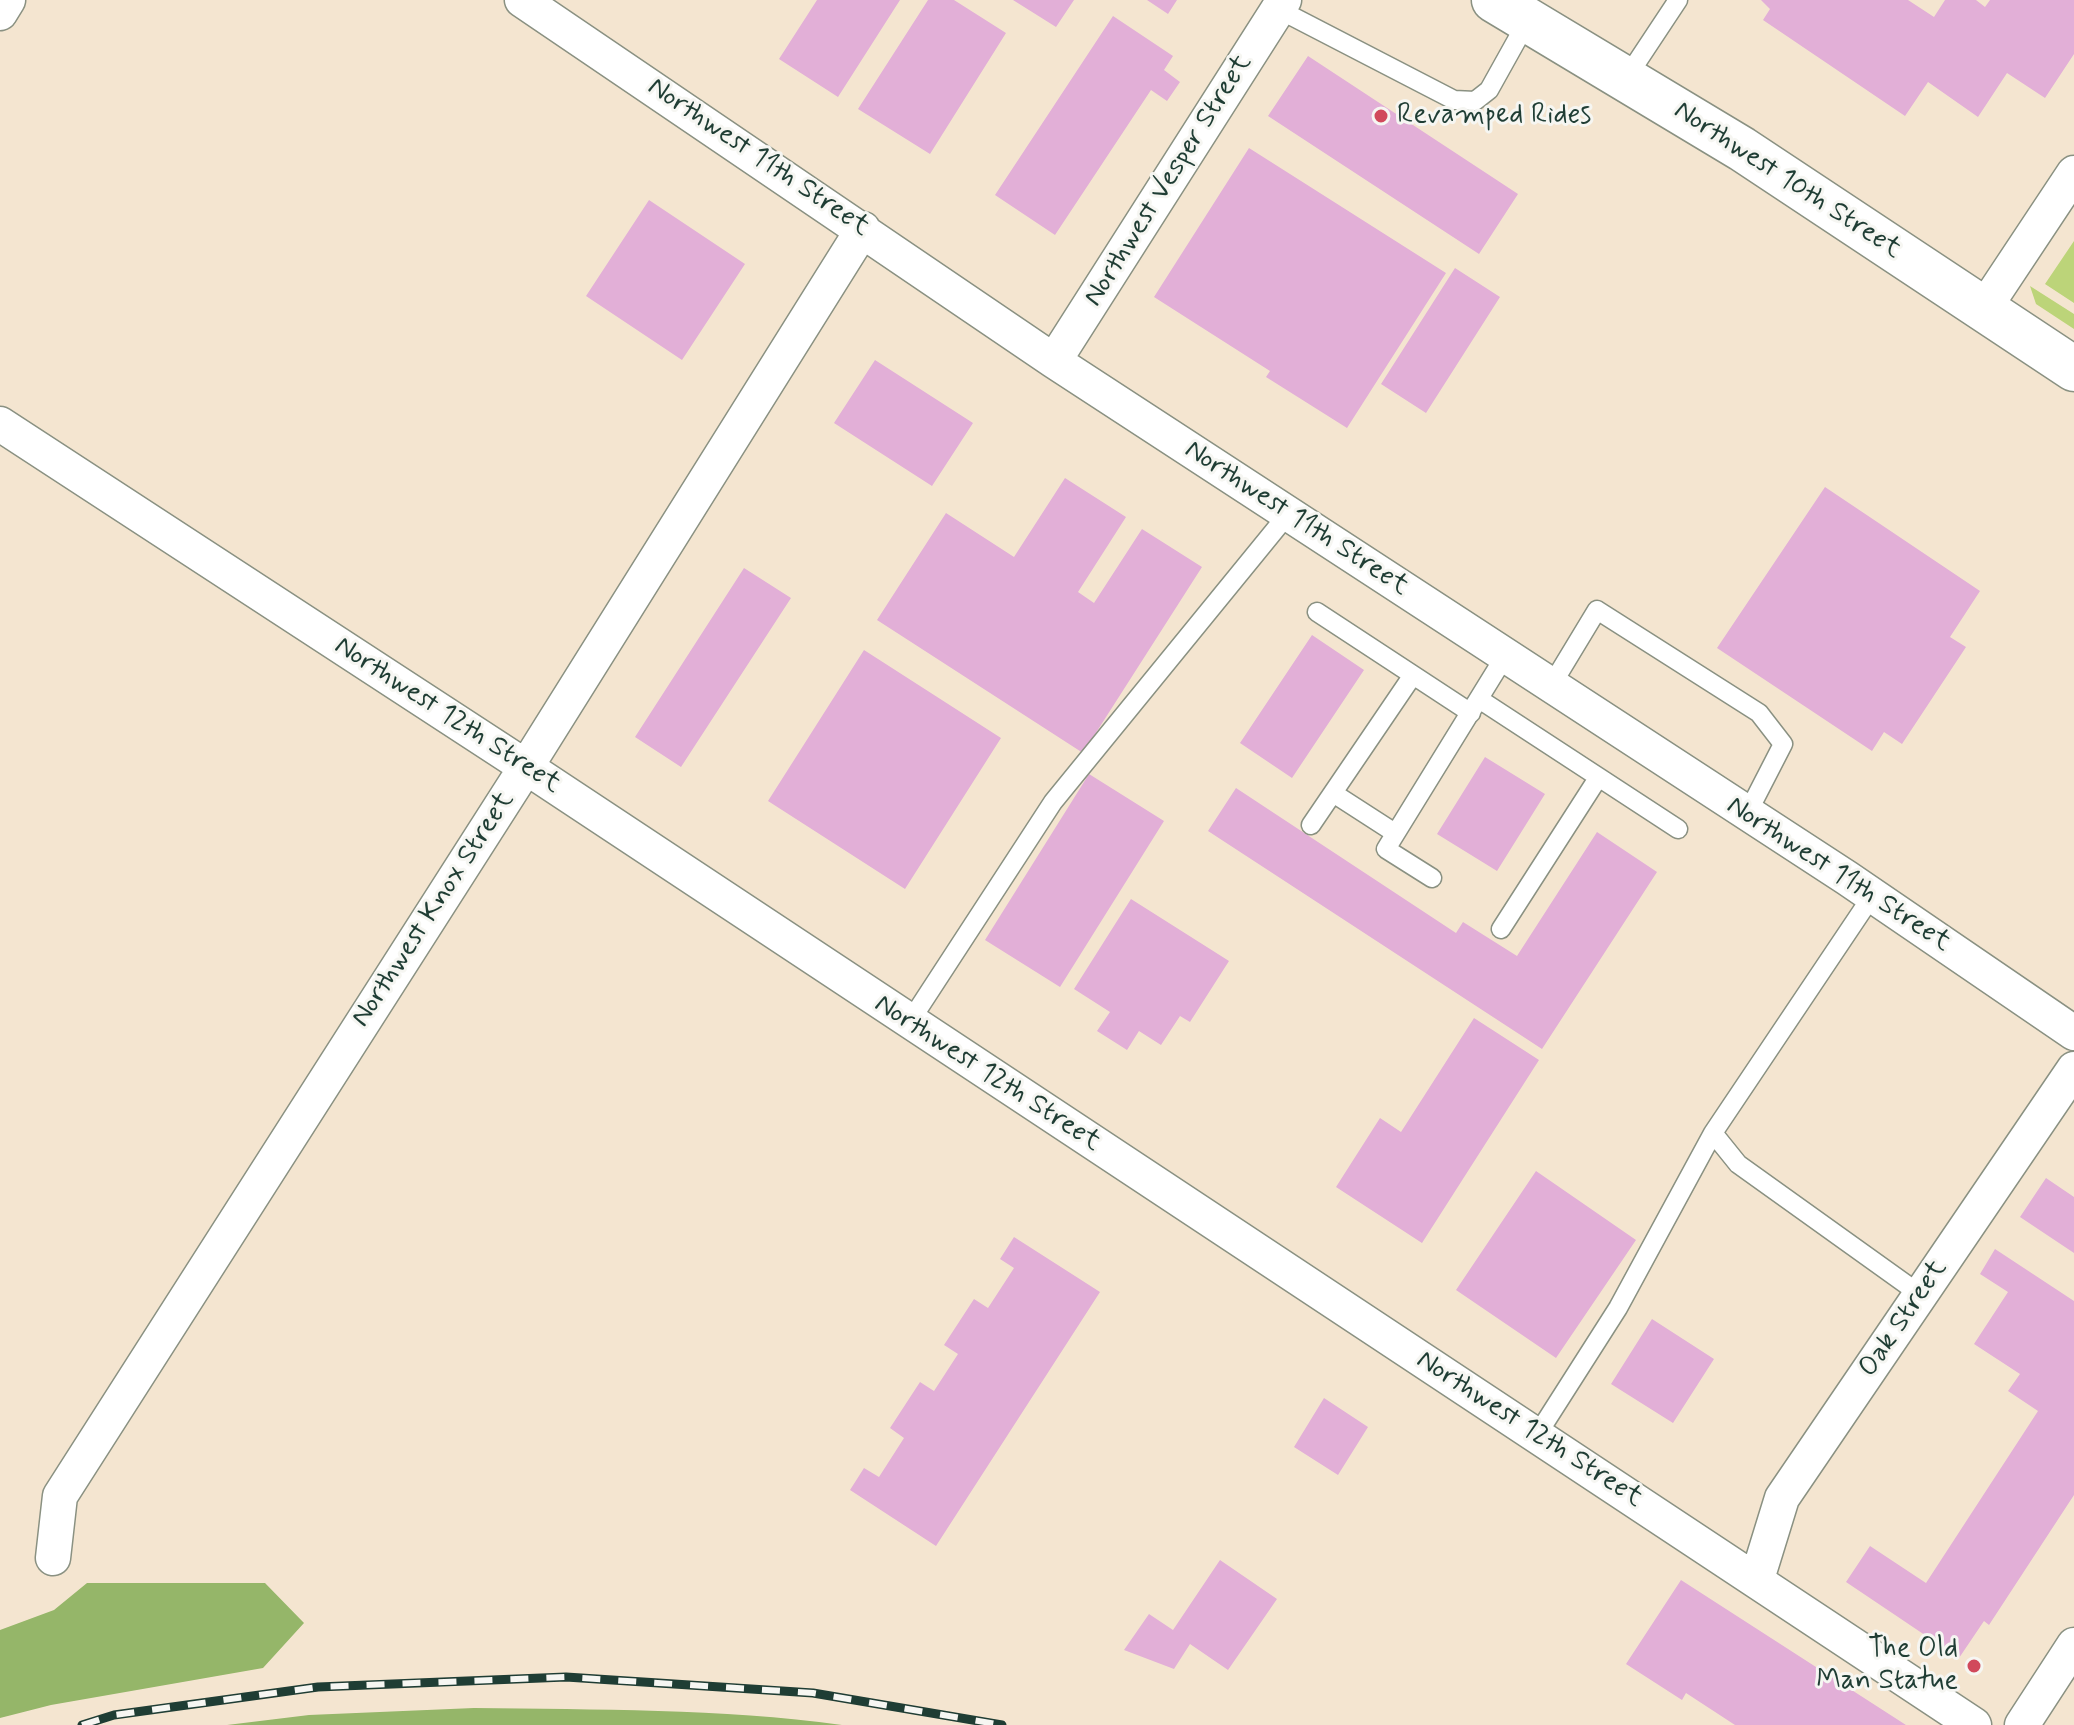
<!DOCTYPE html>
<style>
body{margin:0}
canvas{display:block;background:#f4e5d0}
</style>
<canvas width="2074" height="1725"></canvas>
<script>
const context = document.querySelector('canvas').getContext('2d');
context.lineJoin = 'round';
function paint(path, color) {
  context.fillStyle = color;
  context.fill(path, 'evenodd');
}
function stroke(path, color, width, dash) {
  context.strokeStyle = color;
  context.lineWidth = width;
  context.lineCap = dash ? 'butt' : 'round';
  context.setLineDash(dash || []);
  context.stroke(path);
}
function write(font, color, halo, rows, align = 'center') {
  context.font = font + ' Mynerve,sans-serif';
  context.lineWidth = 6;
  context.setLineDash([]);
  context.textBaseline = 'middle';
  context.strokeStyle = halo;
  context.fillStyle = color;
  for (const [text, x, y, turn = 0] of rows) {
    context.save();
    context.translate(x, y);
    context.rotate((+turn || 0) * Math.PI / 180);
    context.textAlign = isNaN(turn) ? turn : align;
    if (halo) context.strokeText(text, 0, 0);
    context.fillText(text, 0, 0);
    context.restore();
  }
}
paint(new Path2D(`
 M2074,241V303L2045,284Z
 M2030,286L2074,314V329L2036,304Z`), '#bcd479');
paint(new Path2D(`
 M87,1583H265L304,1623L263,1668L51,1705L0,1718V1630L54,1610Z
 M474,1708C597,1710 720,1708 842,1725H227L309,1715Z`), '#95b669');
paint(new Path2D(`
 M817,0H900L838,97L779,59Z
 M928,0H954L1006,33L930,154L858,109Z
 M1013,0H1074L1056,27Z
 M1147,0H1177L1168,14Z
 M1761,0H1908L1934,17L1945,0H1976L1985,7L1990,0H2074V54L2045,98L2007,73L1978,117L1928,82L1905,116L1763,20L1770,9Z
 M1113,16L1173,56L1164,70L1180,82L1167,101L1151,90L1055,235L995,195Z
 M1308,56L1518,194L1479,254L1268,116Z
 M1249,148L1446,273L1347,428L1266,377L1270,371L1154,297Z
 M649,200L745,264L682,360L586,296Z
 M1455,268L1500,297L1426,413L1381,384Z
 M875,360L973,423L932,486L834,423Z
 M1065,478L1126,517L1078,592L1094,603L1142,529L1202,567L1083,753L877,620L946,513L1014,557Z
 M1825,487L1980,591L1950,637L1966,647L1902,744L1884,732L1872,751L1717,648Z
 M744,568L791,598L681,767L635,737Z
 M1312,635L1364,670L1292,778L1240,743Z
 M864,650L1001,738L905,889L768,801Z
 M1485,757L1545,794L1497,871L1437,834Z
 M1089,774L1164,821L1060,987L985,940Z
 M1236,788L1456,933L1463,922L1517,956L1597,832L1657,872L1542,1049L1208,831Z
 M1131,899L1229,961L1190,1022L1180,1016L1161,1045L1139,1031L1127,1050L1097,1031L1110,1012L1074,989Z
 M1474,1018L1539,1060L1422,1243L1336,1187L1380,1118L1401,1132Z
 M1536,1171L1636,1240L1556,1358L1456,1290Z
 M2046,1178L2074,1197V1253L2020,1217Z
 M1014,1237L1100,1292L936,1546L850,1490L864,1468L879,1477L904,1438L890,1428L920,1382L934,1391L958,1354L944,1345L974,1299L988,1308L1014,1268L1000,1259Z
 M1995,1249L2074,1301V1495L1989,1625L1984,1621L1959,1658L1846,1582L1870,1546L1926,1583L2038,1411L2008,1391L2020,1374L1974,1344L2008,1292L1980,1274Z
 M1652,1319L1714,1359L1673,1423L1611,1384Z
 M1324,1398L1368,1427L1338,1475L1294,1447Z
 M1220,1560L1277,1599L1228,1670L1190,1644L1174,1669L1124,1650L1149,1614L1173,1630Z
 M1681,1580L1906,1725H1735L1686,1693L1682,1700L1626,1664Z`), '#e2afd7');
const lane = new Path2D(`
 M1278,9L1454,100L1475,101L1489,90L1528,20
 M1627,77L1678,0
 M1317,612L1471,713
 M1551,686L1597,610L1759,713L1783,744L1747,814
 M1479,699L1678,829
 M1333,793L1395,833
 M1311,825L1413,675
 M1432,878L1386,849L1505,656
 M1872,896L1713,1133L1738,1164L1921,1295
 M1501,929L1598,778
 M909,1023L1053,802L1288,514
 M1537,1435L1618,1308L1713,1133`);
const street = new Path2D(`
 M522,0L1054,361L1847,878L2074,1033
 M0,13L8,0
 M1983,310L2074,173
 M1054,361L1284,0
 M0,424L526,767L1974,1725
 M53,1558L60,1496L526,767L863,229
 M1757,1579L1782,1498L2074,1069
 M2022,1725L2074,1645`);
const secondary = new Path2D(`
 M1494,0L1742,149L2074,369`);
stroke(lane, '#8a9182', 21);
stroke(street, '#8a9182', 37);
stroke(secondary, '#8a9182', 47);
stroke(lane, '#fff', 18);
stroke(street, '#fff', 34);
stroke(secondary, '#fff', 44);
const rail = new Path2D(`
 M82,1725L114,1715L318,1687L566,1677L813,1693L1002,1725`);
stroke(rail, '#1f3d34', 9);
stroke(rail, '#f6f6f2', 6, [18]);
for (const [x, y, r, color] of [
 [1381,116,8,"#d1495b"],
 [1974,1666,8,"#d1495b"]
]) {
  const dot = new Path2D();
  dot.arc(x, y, r, 0, 2 * Math.PI);
  context.fillStyle = color;
  context.fill(dot);
  stroke(dot, '#f6f6f2', 3);
}
write('28px', '#1f3d34', '#f6f6f2', [
 ["Revamped Rides",1397,116],
 ["The Old",1958,1650,"right"],
 ["Man Statue",1958,1682,"right"]
], 'left');
write('28px', '#1f3d34', '#f6f6f2', [
 ["Northwest 11th Street",758,158,34],
 ["Northwest Vesper Street",1169,181,-58],
 ["Northwest 10th Street",1787,181,33],
 ["Northwest 11th Street",1296,519,33],
 ["Northwest 12th Street",447,716,33],
 ["Northwest 11th Street",1838,875,33],
 ["Northwest Knox Street",434,910,-57],
 ["Northwest 12th Street",987,1074,33],
 ["Oak Street",1904,1319,-56],
 ["Northwest 12th Street",1529,1430,33]
]);
</script>
